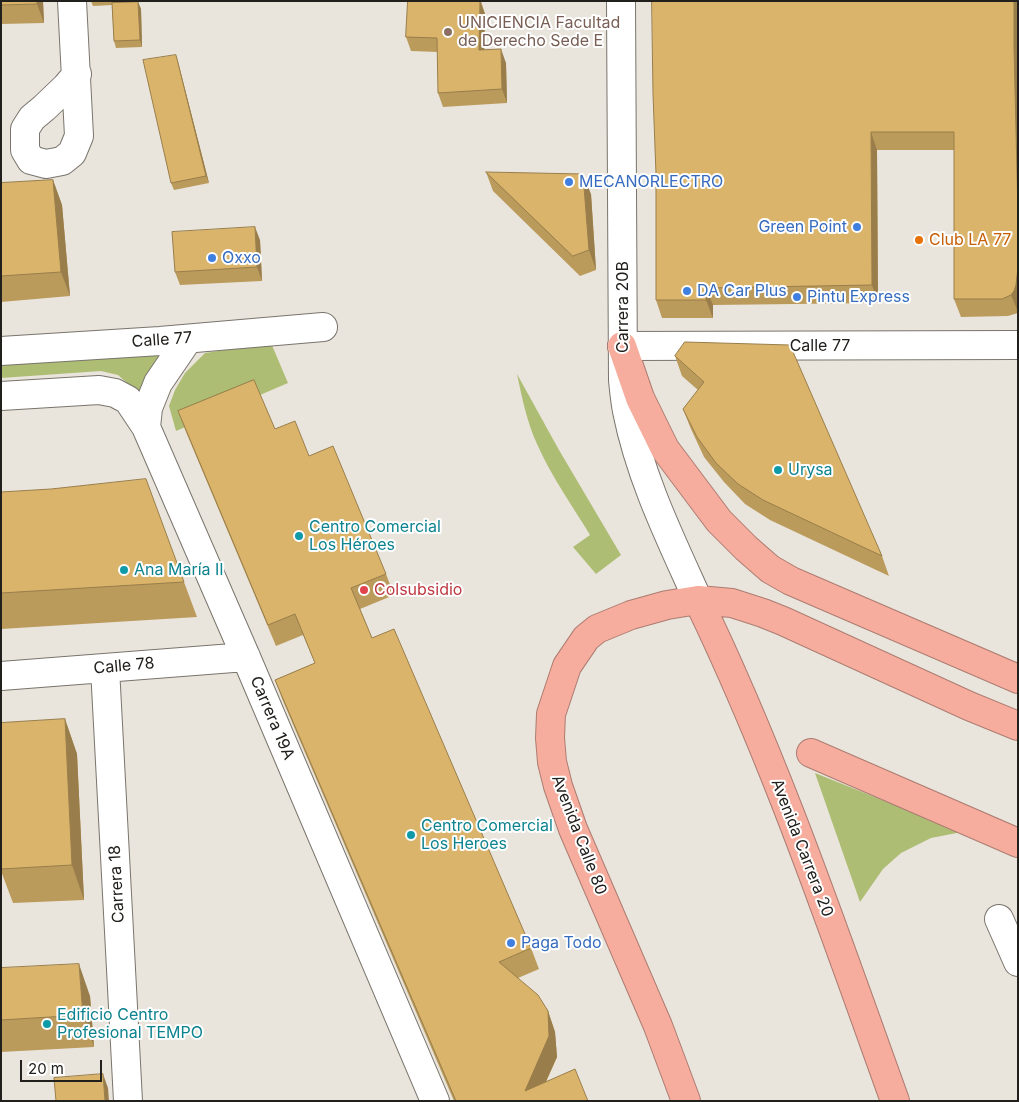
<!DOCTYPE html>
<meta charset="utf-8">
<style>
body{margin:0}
#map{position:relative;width:1019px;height:1102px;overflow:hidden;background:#eae5dc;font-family:Inter,sans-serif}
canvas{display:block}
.frame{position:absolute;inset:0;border:2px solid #22201d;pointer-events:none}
.scale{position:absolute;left:20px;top:1060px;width:82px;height:22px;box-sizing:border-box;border:2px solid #22201d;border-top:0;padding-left:6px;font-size:15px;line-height:18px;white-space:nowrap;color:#22201d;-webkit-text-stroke:4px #fff;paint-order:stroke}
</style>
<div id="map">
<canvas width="1019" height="1102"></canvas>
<div class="frame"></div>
<div class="scale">20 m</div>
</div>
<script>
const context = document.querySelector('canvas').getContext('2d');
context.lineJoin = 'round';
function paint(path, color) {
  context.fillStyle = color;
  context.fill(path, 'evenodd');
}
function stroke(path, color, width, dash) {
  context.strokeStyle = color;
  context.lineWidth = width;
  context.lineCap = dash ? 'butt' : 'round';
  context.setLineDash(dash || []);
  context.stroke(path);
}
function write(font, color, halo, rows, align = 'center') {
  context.font = font + ' Inter,sans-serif';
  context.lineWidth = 4;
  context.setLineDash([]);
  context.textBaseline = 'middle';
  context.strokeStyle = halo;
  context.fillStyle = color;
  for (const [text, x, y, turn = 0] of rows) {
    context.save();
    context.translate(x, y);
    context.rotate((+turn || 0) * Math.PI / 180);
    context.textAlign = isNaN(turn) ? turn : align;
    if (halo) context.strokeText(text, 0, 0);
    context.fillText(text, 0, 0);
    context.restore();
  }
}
paint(new Path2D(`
 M271,343L288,383L176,431L169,406L175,390L185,373L205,353Z
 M163,350L149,372L139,396L133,388L118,375L101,371L1,378V362Z
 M517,374L559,450L621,555L596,574L573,547L590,535C572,505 551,476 537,444C527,422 522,398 517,374Z
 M815,773L962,832L931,838L901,853L883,869L860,902Z`), '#aebd74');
const minor = new Path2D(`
 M72,1L79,136L72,153L62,161L46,164L31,160L25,150V129L32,118L44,108L66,87L77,74
 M621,1L623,380C624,390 625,401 627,411C640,477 670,538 698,600
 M188,339L158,383L148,408L146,427L246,657L435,1101
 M622,346L1018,345
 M1,351L160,341L323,327
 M1,396L99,390L115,393L128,400L146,427
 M105,668L128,1101
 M1,676L246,657
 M999,919L1018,962`);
const highway = new Path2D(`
 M622,346L640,398L665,449L719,521L746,548L770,569L791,581L1018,679
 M698,600C776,761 834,932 895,1101
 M811,753L1018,843
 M686,1101L658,1026L573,829L558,786L552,762L550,738L551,714L567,666L586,638L597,629L631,615L667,605L698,600L732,603L763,613L783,621L969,706L1018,726`);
stroke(minor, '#79746c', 30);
stroke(highway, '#ac7c71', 30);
stroke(minor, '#fff', 28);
stroke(highway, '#f7ad9e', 28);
paint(new Path2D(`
 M1,1H43L44,23L1,24Z
 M91,1L138,2L141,9L142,47L116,48L114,41L112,5L93,6Z
 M408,1H481L485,14L484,50L506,63L507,103L443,107L438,93V52L411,51L406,37Z
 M1018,1V313L1008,316L961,317L954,299V150H877L878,303L713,305V318H662L656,300Z
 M178,62L209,183L174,190L171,183Z
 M486,172L591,194L596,270L580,276L493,191Z
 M53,180L62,205L70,296L1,302V183Z
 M260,240L262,281L180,285L175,272Z
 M685,342L882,556L889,576L770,520L745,504L724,482L704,457L691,429L683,409L698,390L682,376L675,356Z
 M178,411L275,429L309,456L386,574L394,595L360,609L372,638L531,948L539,969L518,978L548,1011L555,1032L557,1057L546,1082L588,1101H454L283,701L275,680L315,663L303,635L276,646L186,432Z
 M1,492L184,582L197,617L1,629Z
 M65,719L77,754L84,900L13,903L1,871V723Z
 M1,968L90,996L94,1047L1,1052Z`), '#bb9b5c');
paint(new Path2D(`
 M37,1H43L44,23L37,4Z
 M480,1L485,14L484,63L479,50Z
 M1014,1H1018V214L1014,48Z
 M138,2L141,9L142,47L140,40Z
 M501,49L506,63L507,103L502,89Z
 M176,55L178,62L209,183L206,176Z
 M871,132L877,150L878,303L872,285Z
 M583,174L591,194L596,270L589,250Z
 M53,180L62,205L70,296L61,272Z
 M255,227L260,240L262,281L257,267Z
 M1018,267V312L1011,295Z
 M706,288L713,305V318L706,300Z
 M65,719L77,754L84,900L72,865Z
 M79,964L90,996L94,1047L83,1015Z
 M548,1011L555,1032L557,1057L537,1101L525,1091Z
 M103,1074L108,1088L109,1101H105Z`), '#997e4b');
const building = new Path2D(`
 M1,1H37V4L1,5Z
 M408,1H480L479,50L501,49L502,89L438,93L437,38L406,37Z
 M652,1H1014V48L1018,214V267L1016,285L1014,291L1011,295L1002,299H954V132H871L872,285L706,288V300H656V174L653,94Z
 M138,2L140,40L114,41L112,3Z
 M176,55L206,176L171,183L143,60Z
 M486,172L583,174L589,250L573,256Z
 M53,180L61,272L1,276V183Z
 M255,227L257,267L175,272L172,232Z
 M685,342L790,345L882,556L763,500L738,484L716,463L697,437L683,409L704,382L675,356Z
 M254,380L275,429L295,421L309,456L333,446L386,574L351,588L372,638L394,629L531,948L499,962L538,995L548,1011L549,1036L525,1091L575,1069L588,1101H456L275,680L315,663L295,614L268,625L178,411Z
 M146,479L184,582L1,593V492L51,489Z
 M65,719L72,865L1,869V723Z
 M79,964L83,1015L1,1020V968Z
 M103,1074L105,1101H56L54,1078Z`);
paint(building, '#dab46b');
stroke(building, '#997e4b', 1);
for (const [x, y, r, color] of [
 [448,32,5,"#8d6e63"],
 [569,182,5,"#3f7fe0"],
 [857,227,5,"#3f7fe0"],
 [919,240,5,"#e8710a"],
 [212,258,5,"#3f7fe0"],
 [687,291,5,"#3f7fe0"],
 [797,297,5,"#3f7fe0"],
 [778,470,5,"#0f9aa8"],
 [299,536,5,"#0f9aa8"],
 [124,570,5,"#0f9aa8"],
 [364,590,5,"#e0444e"],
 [411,835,5,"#0f9aa8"],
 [511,943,5,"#3f7fe0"],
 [47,1024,5,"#0f9aa8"]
]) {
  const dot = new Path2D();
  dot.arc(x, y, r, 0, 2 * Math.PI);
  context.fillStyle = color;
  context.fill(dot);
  stroke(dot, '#fff', 2);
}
write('16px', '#785e54', '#fff', [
 ["UNICIENCIA Facultad",458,23],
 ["de Derecho Sede E",458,41]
], 'left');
write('16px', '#366cbe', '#fff', [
 ["MECANORLECTRO",579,182],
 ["Green Point",847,227,"right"],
 ["Oxxo",222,258],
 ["DA Car Plus",697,291],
 ["Pintu Express",807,297],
 ["Paga Todo",521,943]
], 'left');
write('16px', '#c56008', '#fff', [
 ["Club LA 77",929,240]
], 'left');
write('16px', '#22201d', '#fff', [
 ["Carrera 20B",623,307,-90],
 ["Calle 77",162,340,-4],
 ["Calle 77",820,346],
 ["Calle 78",124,666,-5],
 ["Carrera 19A",272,718,67],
 ["Avenida Calle 80",579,835,69],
 ["Avenida Carrera 20",802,848,69],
 ["Carrera 18",117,884,-93]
]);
write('16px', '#0d838f', '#fff', [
 ["Urysa",788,470],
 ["Centro Comercial",309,527],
 ["Los Héroes",309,545],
 ["Ana María II",134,570],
 ["Centro Comercial",421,826],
 ["Los Heroes",421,844],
 ["Edificio Centro",57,1015],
 ["Profesional TEMPO",57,1033]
], 'left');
write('16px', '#be3a42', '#fff', [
 ["Colsubsidio",374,590]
], 'left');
</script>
